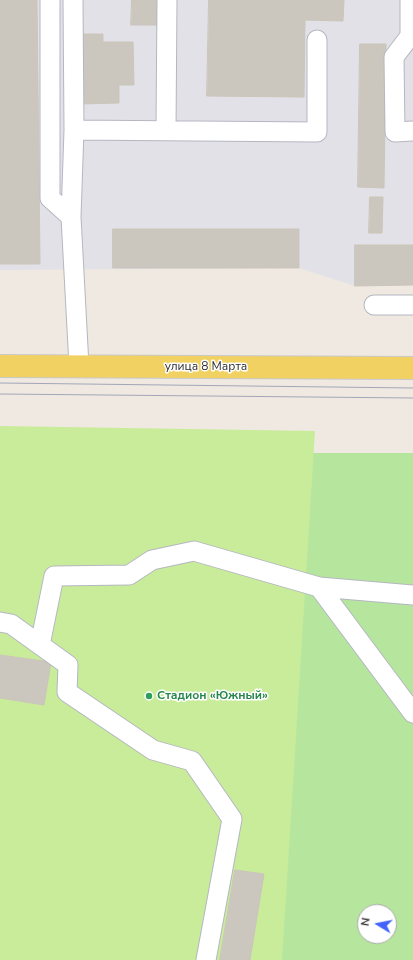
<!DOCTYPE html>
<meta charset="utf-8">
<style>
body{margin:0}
#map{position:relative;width:413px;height:960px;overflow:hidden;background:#efe9e1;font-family:"Nunito Sans",sans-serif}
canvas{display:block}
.north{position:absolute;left:357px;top:904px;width:40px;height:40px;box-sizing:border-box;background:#fff;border:1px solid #ababab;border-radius:50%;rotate:280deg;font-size:11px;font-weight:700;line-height:16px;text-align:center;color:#2e2e2e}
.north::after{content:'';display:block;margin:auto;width:14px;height:18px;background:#4264fb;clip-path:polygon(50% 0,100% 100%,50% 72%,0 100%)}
</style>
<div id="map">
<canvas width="413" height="960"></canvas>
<div class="north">N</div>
</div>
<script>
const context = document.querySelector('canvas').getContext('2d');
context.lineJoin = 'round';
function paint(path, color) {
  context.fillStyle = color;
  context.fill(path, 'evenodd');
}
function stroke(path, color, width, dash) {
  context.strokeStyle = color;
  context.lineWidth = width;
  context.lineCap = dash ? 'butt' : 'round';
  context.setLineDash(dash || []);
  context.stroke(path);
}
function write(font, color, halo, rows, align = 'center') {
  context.font = font + ' "Nunito Sans",sans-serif';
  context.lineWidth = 3;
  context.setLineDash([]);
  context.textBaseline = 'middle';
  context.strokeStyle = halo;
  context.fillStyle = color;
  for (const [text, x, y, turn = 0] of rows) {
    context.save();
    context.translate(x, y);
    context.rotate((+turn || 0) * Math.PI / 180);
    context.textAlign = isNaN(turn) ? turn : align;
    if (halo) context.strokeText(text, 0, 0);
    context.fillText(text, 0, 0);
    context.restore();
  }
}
paint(new Path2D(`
 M0,0H413V285L355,286L299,268L0,270Z`), '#e3e1e8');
paint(new Path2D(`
 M307,453H413V960H275ZM365,912H389V936H365Z`), '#b6e59e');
paint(new Path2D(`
 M0,426L315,431L282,960H0Z`), '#c9ec9a');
const building = new Path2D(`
 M0,0H37L40,264H0Z
 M132,0H161V25H131Z
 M209,0H344L343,21L305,20L304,97L207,96Z
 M79,34H103V42H133L134,85H119V103L80,104Z
 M360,44H386L384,188L358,187Z
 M370,197H383L382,233H369Z
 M113,229H299V268H113Z
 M355,245H413V285L355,286Z
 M0,655L51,662L44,705L0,698Z
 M235,870L264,874L250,960H220Z`);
paint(building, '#cbc7bf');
stroke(building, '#cbc5ba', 1);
const minor = new Path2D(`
 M50,0V198L71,217
 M73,0L74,130L71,217L79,366
 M410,0V36L394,57L395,132L413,131
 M74,130L317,132V40
 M166,130L167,0
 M374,305H413
 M319,587L413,595
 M0,622L11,624L68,665L67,692L153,750L192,761L232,819L206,960
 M40,645L54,576L129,575L152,560L194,551L319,587L413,713`);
const major = new Path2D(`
 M0,366L413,368`);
stroke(minor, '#b4b7c1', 21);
stroke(major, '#c9c9c9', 24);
stroke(minor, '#fff', 19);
stroke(major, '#f2d163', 22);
stroke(new Path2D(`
 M0,383L413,388
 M0,394L413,398`), '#a3a6b8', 1);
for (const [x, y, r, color] of [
 [149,696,4,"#2e9e5b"]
]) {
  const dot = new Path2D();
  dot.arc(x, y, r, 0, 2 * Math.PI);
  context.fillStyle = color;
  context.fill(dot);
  stroke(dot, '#fff', 1.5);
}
write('12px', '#2e2e2e', '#fff', [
 ["улица 8 Марта",206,367]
]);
write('bold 12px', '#27864d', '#fff', [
 ["Стадион «Южный»",157,696]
], 'left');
</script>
